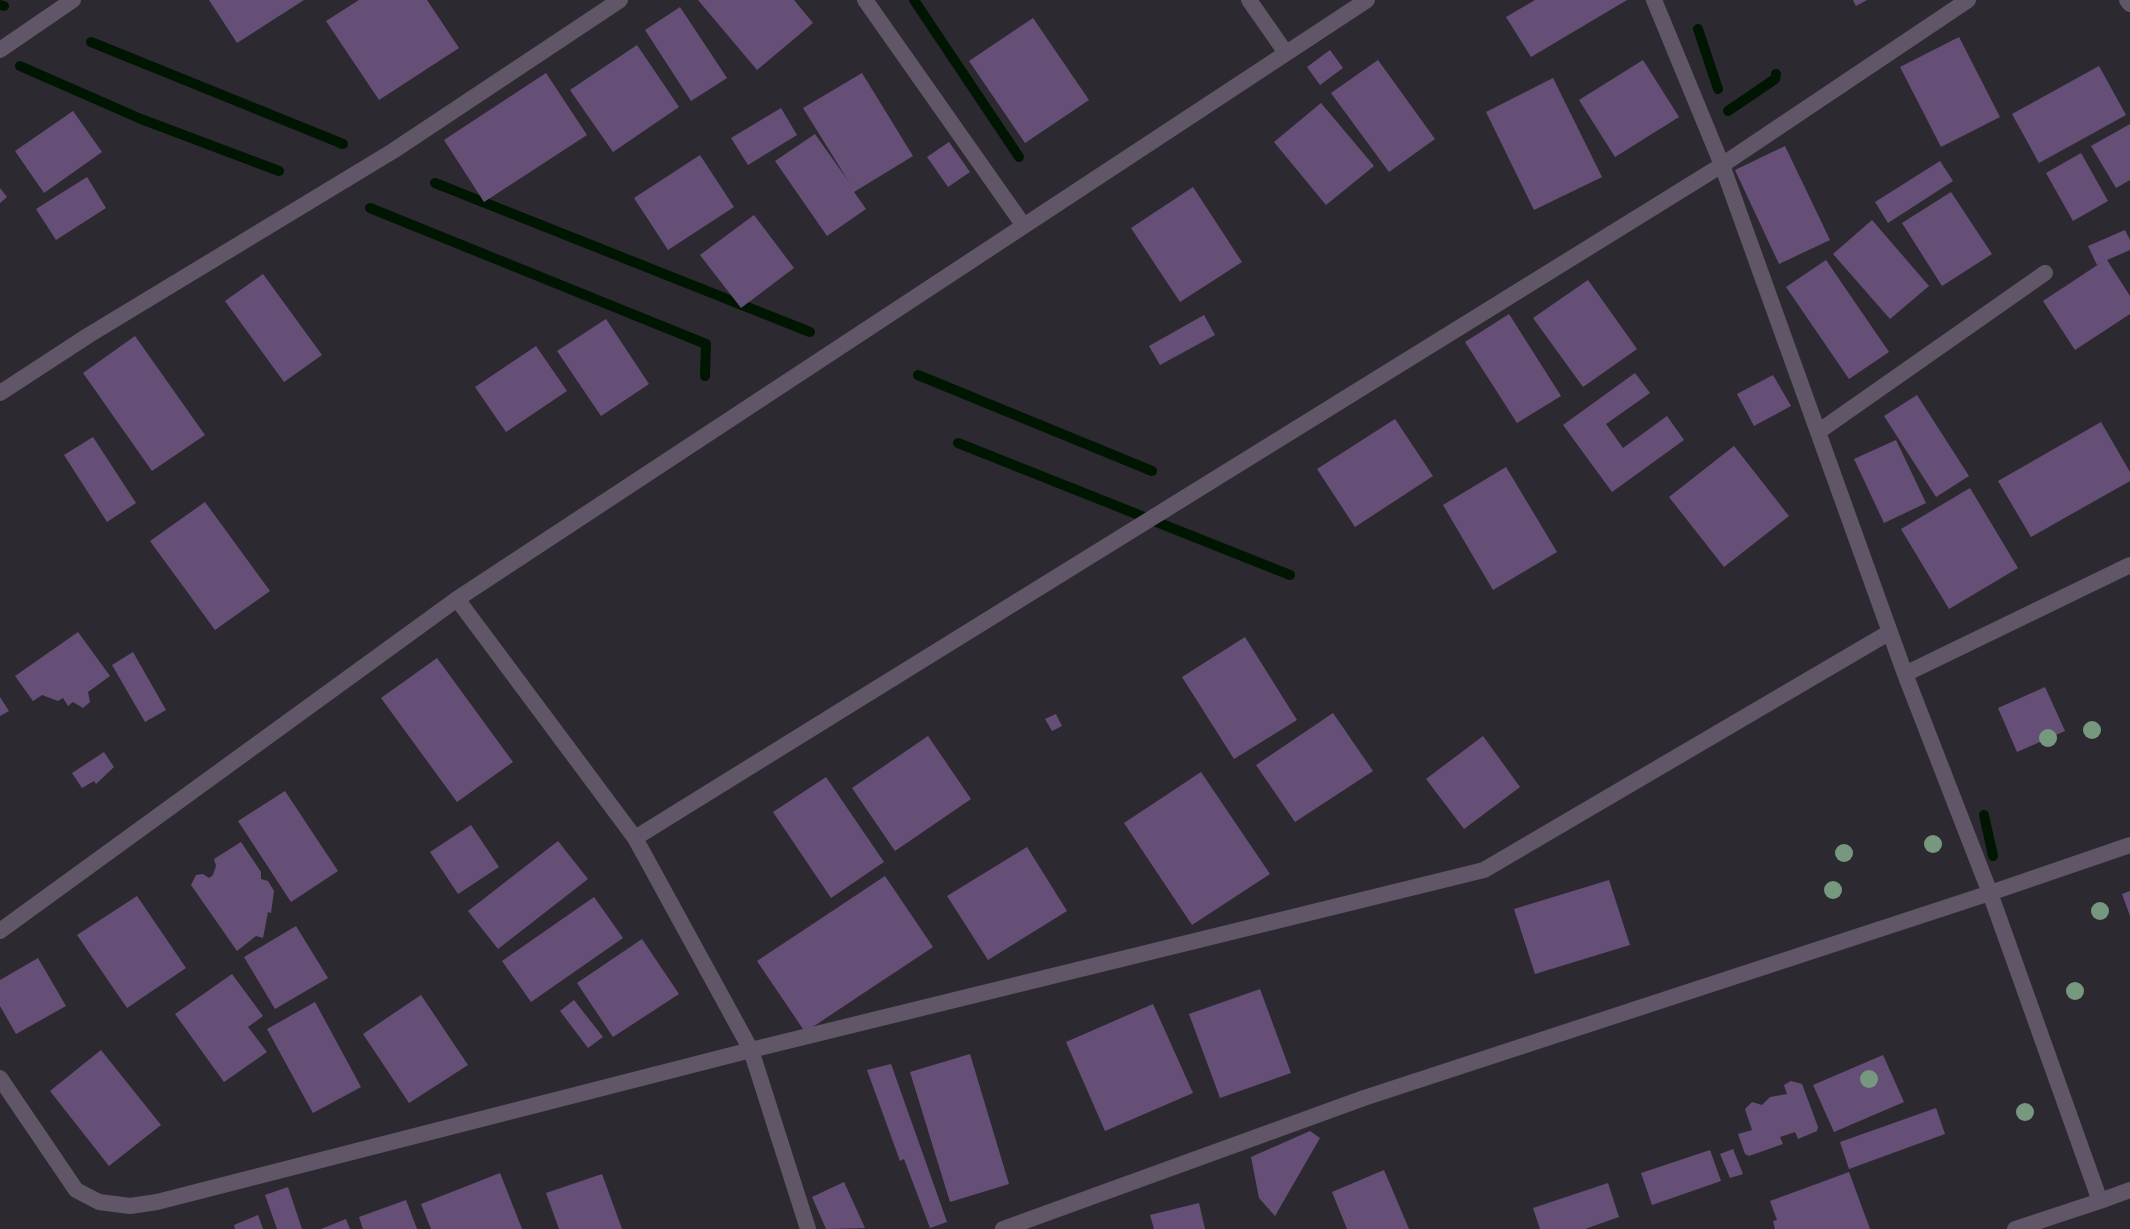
<!DOCTYPE html>
<style>
body{margin:0}
canvas{display:block;background:#2d2930}
</style>
<canvas width="2130" height="1229"></canvas>
<script>
const context = document.querySelector('canvas').getContext('2d');
context.lineJoin = 'round';
function stroke(path, color, width, dash) {
  context.strokeStyle = color;
  context.lineWidth = width;
  context.lineCap = dash ? 'butt' : 'round';
  context.setLineDash(dash || []);
  context.stroke(path);
}
function paint(path, color) {
  context.fillStyle = color;
  context.fill(path, 'evenodd');
}
stroke(new Path2D(`
 M914,0L1019,157
 M0,5L4,6
 M1698,29L1718,89
 M91,42L343,144
 M20,66L141,119L279,171
 M1728,111L1775,79L1776,74
 M435,183L810,332
 M370,208L706,344L705,376
 M918,375L1152,471
 M958,443L1290,575
 M1984,815L1993,856`), '#001603', 10);
paint(new Path2D(`
 M209,0H304L237,43Z
 M359,0H427L459,48L379,100L326,21Z
 M698,0H794L813,23L757,70Z
 M1535,0H1627L1531,57L1506,17Z
 M1853,0H1867L1856,6Z
 M680,7L727,78L691,101L645,30Z
 M1033,18L1089,100L1025,143L969,61Z
 M1959,37L2000,117L1941,147L1900,67Z
 M637,45L679,107L613,152L570,90Z
 M1330,50L1343,68L1320,85L1307,67Z
 M1378,60L1435,139L1389,172L1331,93Z
 M1643,60L1679,117L1615,157L1579,100Z
 M2099,66L2126,115L2039,163L2012,114Z
 M546,73L587,135L484,202L444,140Z
 M862,73L913,156L854,192L866,209L827,236L775,161L815,134L849,182L803,108Z
 M1553,78L1602,177L1534,210L1486,112Z
 M1321,103L1374,166L1326,205L1274,142Z
 M781,108L797,135L748,165L731,138Z
 M73,111L102,152L44,193L15,151Z
 M2130,124V180L2116,188L2091,146Z
 M949,142L970,172L948,187L927,157Z
 M1785,146L1830,240L1779,264L1735,170Z
 M2081,153L2108,201L2073,221L2046,173Z
 M700,155L734,207L668,250L634,198Z
 M1940,161L1953,181L1888,223L1875,202Z
 M87,177L106,208L56,240L36,209Z
 M1193,187L1242,262L1180,302L1131,228Z
 M0,188L7,197L0,203Z
 M1951,192L1992,254L1942,286L1902,223Z
 M754,215L794,268L741,308L700,255Z
 M1872,220L1929,286L1890,319L1833,254Z
 M2125,230L2130,240V250L2107,260L2130,296V314L2075,350L2043,301L2102,262L2097,265L2088,246Z
 M1826,260L1889,352L1849,379L1786,287Z
 M263,274L322,355L284,382L225,301Z
 M1588,280L1637,349L1583,387L1533,318Z
 M1509,314L1561,396L1517,423L1465,342Z
 M1204,315L1215,335L1160,365L1149,346Z
 M606,319L649,384L601,416L557,351Z
 M135,336L205,435L152,471L83,373Z
 M536,346L567,391L506,432L475,387Z
 M1635,373L1650,393L1606,424L1623,448L1667,416L1684,440L1612,492L1563,425Z
 M1773,375L1791,406L1754,426L1737,394Z
 M1917,395L1969,476L1936,497L1884,416Z
 M1395,419L1433,476L1355,527L1317,469Z
 M2101,422L2130,472V481L2031,537L1998,481Z
 M93,437L136,503L107,522L64,455Z
 M1896,440L1926,503L1884,523L1854,459Z
 M1734,446L1789,516L1724,567L1669,497Z
 M1506,467L1557,552L1493,590L1443,505Z
 M1970,488L2018,568L1949,609L1901,529Z
 M205,502L270,591L215,630L150,541Z
 M78,632L110,676L88,692L90,702L83,708L73,702L68,706L63,698L58,701L42,695L33,701L15,676Z
 M1245,637L1297,720L1234,759L1182,677Z
 M133,652L166,710L145,722L112,665Z
 M437,658L513,762L457,802L381,698Z
 M2045,687L2065,731L2017,752L1998,708Z
 M0,697L9,711L0,716Z
 M1333,713L1373,771L1295,822L1256,765Z
 M1056,714L1062,726L1052,731L1045,719Z
 M928,736L971,799L895,851L852,788Z
 M1483,736L1520,787L1464,829L1426,779Z
 M104,752L114,767L96,784L94,781L82,788L72,773Z
 M1201,772L1270,874L1192,925L1124,823Z
 M826,777L884,862L831,898L773,812Z
 M285,791L338,871L291,902L238,821Z
 M471,825L499,867L458,894L430,852Z
 M558,841L588,879L498,949L468,911Z
 M241,842L261,872V879L268,881L274,891L271,913L268,912L263,938L256,936L237,951L191,885L196,875L203,874L209,878L213,875L216,866L214,859Z
 M1027,847L1067,911L988,960L947,896Z
 M885,876L933,947L805,1032L757,961Z
 M1609,880L1630,945L1535,974L1514,909Z
 M2130,891V916L2122,894Z
 M137,896L186,968L127,1008L77,935Z
 M594,897L623,938L531,1002L502,961Z
 M296,926L328,978L275,1009L244,957Z
 M642,939L679,994L613,1037L577,983Z
 M38,958L66,1006L16,1034L0,1006V980Z
 M232,974L263,1016L248,1027L267,1052L224,1082L175,1014Z
 M1260,989L1291,1073L1220,1098L1189,1014Z
 M421,995L468,1065L409,1103L363,1034Z
 M574,1000L603,1037L588,1048L560,1011Z
 M315,1002L361,1087L313,1113L267,1029Z
 M1153,1004L1193,1093L1105,1131L1066,1042Z
 M101,1050L161,1125L109,1166L50,1091Z
 M970,1054L1009,1184L950,1202L910,1072Z
 M1883,1055L1904,1102L1834,1132L1813,1085Z
 M891,1064L947,1222L930,1228L904,1159L900,1161L867,1070Z
 M1791,1081L1802,1084L1818,1127L1817,1131L1798,1139L1795,1132L1780,1137L1783,1144L1749,1156L1745,1154L1738,1134L1752,1130L1745,1109L1752,1102L1762,1105L1770,1097L1787,1094L1784,1085Z
 M1936,1108L1945,1134L1849,1169L1840,1142Z
 M1310,1131L1320,1138L1275,1216L1259,1198L1251,1157Z
 M1733,1149L1743,1174L1730,1178L1720,1154Z
 M1710,1150L1721,1181L1652,1205L1641,1173Z
 M1384,1170L1409,1229H1347L1332,1192Z
 M1849,1172L1870,1229H1775L1773,1221L1777,1220L1770,1201Z
 M500,1173L522,1229H431L421,1204Z
 M602,1174L622,1229H559L546,1193Z
 M844,1182L865,1228L826,1229L812,1197Z
 M1608,1183L1619,1217L1585,1229H1540L1533,1208Z
 M288,1187L302,1229H277L265,1195Z
 M406,1200L417,1229H363L359,1217Z
 M1199,1203L1205,1229H1154L1150,1215Z
 M258,1215L263,1229H235L234,1225Z
 M346,1219L350,1229H321Z`), '#664f76');
stroke(new Path2D(`
 M865,0L1024,226
 M1249,0L1286,53
 M1654,0L1722,165L1905,674L1990,893L2100,1201L2015,1229
 M2127,0L2130,4
 M0,50L73,0
 M0,393L89,335L393,151L620,0
 M1818,432L2045,273
 M457,599L635,838L751,1050L808,1229
 M1905,674L2130,565
 M635,838L1722,165L1968,0
 M0,931L457,599L1367,0
 M0,1078L76,1190L99,1202L130,1206L157,1202L751,1050L1484,870L1890,632
 M2100,1201L2130,1190
 M1003,1229L1364,1098L1990,893L2130,845`), '#605667', 16);
context.fillStyle = '#76987e';
for (const [x, y] of [
 [2092,730],
 [2048,738],
 [1933,844],
 [1844,853],
 [1833,890],
 [2100,911],
 [2075,991],
 [1869,1079],
 [2025,1112]
]) {
  context.beginPath();
  context.arc(x, y, 9, 0, 2 * Math.PI);
  context.fill();
}
</script>
